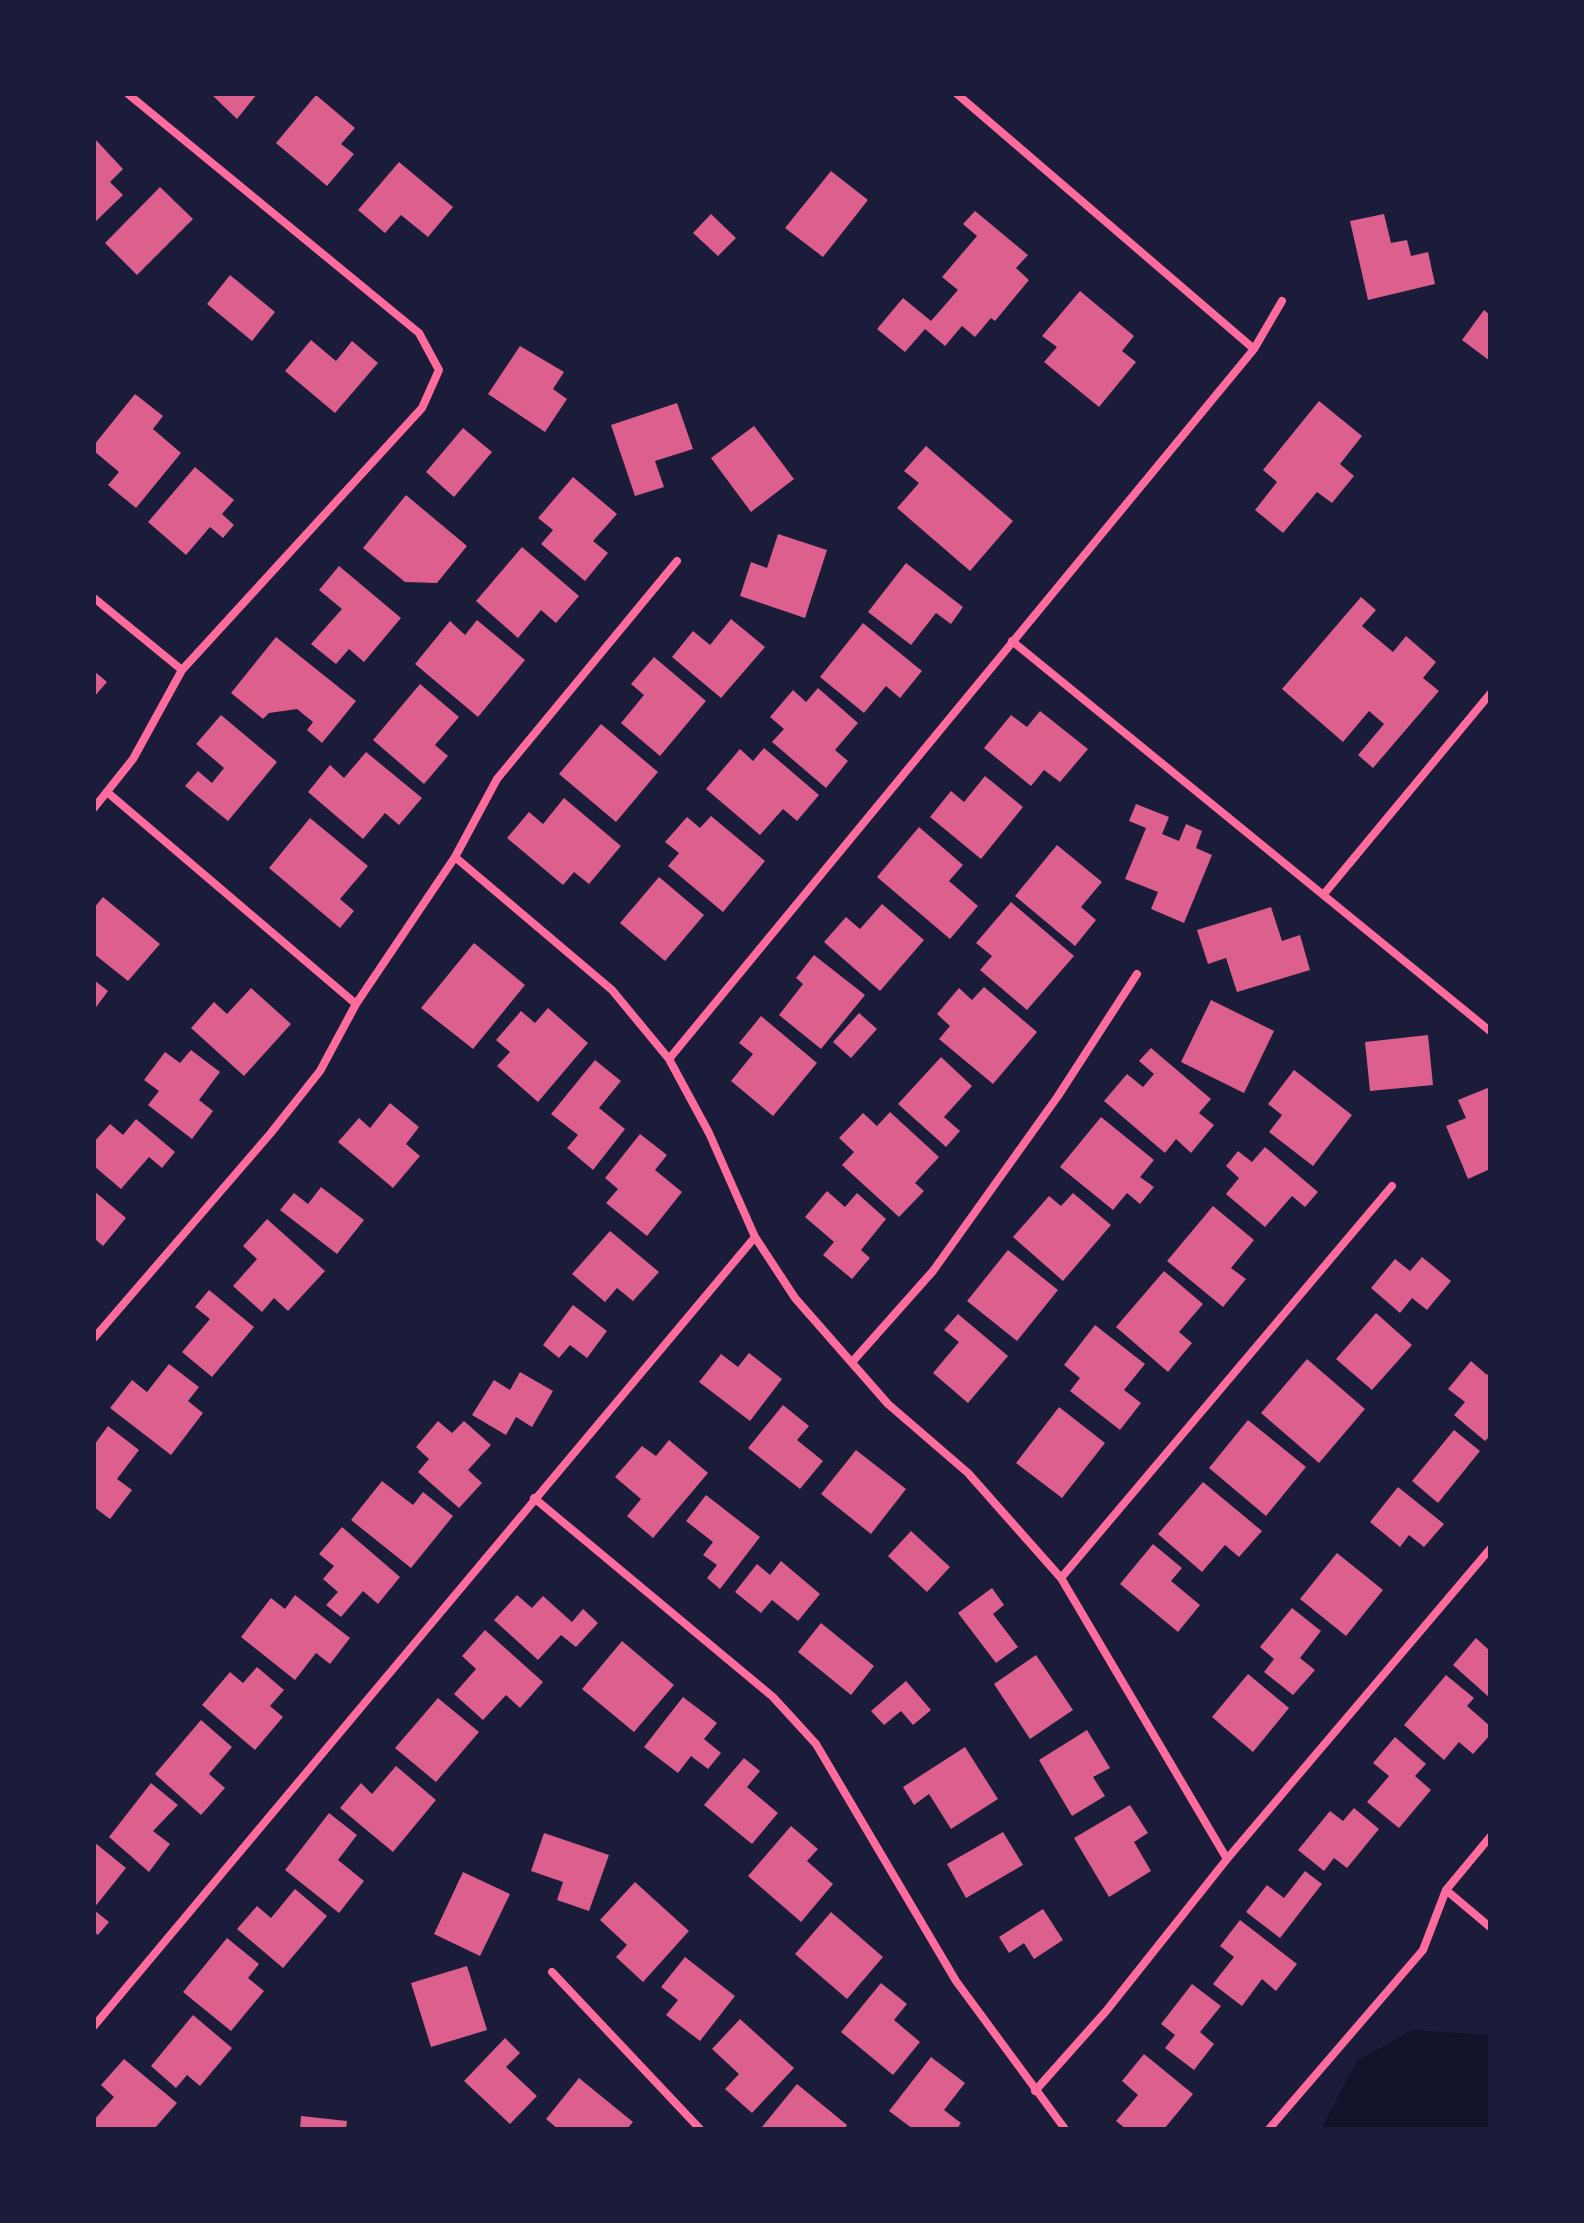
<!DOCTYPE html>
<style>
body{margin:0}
#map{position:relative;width:1584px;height:2223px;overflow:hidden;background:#1b1b3a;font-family:"Exo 2",sans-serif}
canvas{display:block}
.frame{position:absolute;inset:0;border:96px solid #1b1b3a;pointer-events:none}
</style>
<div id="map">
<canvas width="1584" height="2223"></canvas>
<div class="frame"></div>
</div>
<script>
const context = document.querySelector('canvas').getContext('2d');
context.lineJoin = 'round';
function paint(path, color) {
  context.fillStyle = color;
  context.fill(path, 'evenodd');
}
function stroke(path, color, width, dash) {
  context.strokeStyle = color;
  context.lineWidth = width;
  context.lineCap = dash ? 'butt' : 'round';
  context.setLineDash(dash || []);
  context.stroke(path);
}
paint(new Path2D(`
 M1412,2030L1490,2035V2129H1321L1357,2061Z`), '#12122b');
paint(new Path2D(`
 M211,94H257L237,119Z
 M316,95L355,128L341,144L354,154L327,186L276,143Z
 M94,138L123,169L110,182L123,195L94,223Z
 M399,162L453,207L428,237L401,215L385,233L358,210Z
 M831,171L868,200L823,257L785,228Z
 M160,187L193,219L137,275L105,243Z
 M975,211L1028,255L1016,268L1029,280L995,321L991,318L975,337L962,326L945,346L925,329L905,352L877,329L903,298L931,321L958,290L942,277L977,236L963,224Z
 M711,214L736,238L718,256L693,233Z
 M1384,214L1391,243L1407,240L1411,256L1428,252L1435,284L1368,300L1350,221Z
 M230,275L275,312L252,341L207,304Z
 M1080,291L1134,336L1122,351L1136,362L1099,407L1044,362L1057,347L1042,336Z
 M1484,310L1490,315V361L1462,340Z
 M311,340L336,361L352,341L378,363L335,413L285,371Z
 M520,346L564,372L553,389L567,399L545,432L488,394Z
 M135,394L163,416L153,429L181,453L136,508L108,485L119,472L94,451V445Z
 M1319,401L1362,436L1340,464L1354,476L1332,503L1317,492L1283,533L1255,510L1277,482L1263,470Z
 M677,403L693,449L655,461L664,487L635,496L611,425Z
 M754,426L794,479L751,512L711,458Z
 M463,428L492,452L454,497L426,472Z
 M926,446L1013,521L970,571L897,508L919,483L904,471Z
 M195,467L234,500L222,514L234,525L223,538L210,527L186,555L148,522Z
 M573,477L617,514L593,541L608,553L585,581L541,544L553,530L538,518Z
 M406,495L467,546L437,583L405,582L363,548Z
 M778,534L827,550L805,618L740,596L751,562L767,568Z
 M522,547L579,596L556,623L541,610L518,638L476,601Z
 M906,563L963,607L951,624L936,613L911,645L868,612Z
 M339,566L401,618L364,662L349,649L336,664L311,644L342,609L319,590Z
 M1361,597L1376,610L1362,626L1393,652L1406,636L1436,662L1423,678L1439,691L1373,768L1358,755L1384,724L1369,711L1343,742L1282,689Z
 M731,619L765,647L721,698L672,657L693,631L710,645Z
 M477,620L525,660L478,717L415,664L450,621L465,635Z
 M863,623L922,671L900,698L886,686L864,713L820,677Z
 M276,637L356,701L322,743L307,730L313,722L297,709L269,713L263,719L231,693Z
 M654,657L706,701L660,756L621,723L644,695L631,684Z
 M94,671L107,682L94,697Z
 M420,684L459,717L435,745L448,756L424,784L373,740Z
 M818,688L858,723L835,750L848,761L826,788L772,742L784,729L770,717L793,690L806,702Z
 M1040,711L1088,749L1060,782L1044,770L1031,786L984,748L1011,715L1027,727Z
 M221,715L277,762L228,821L185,786L198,771L212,783L224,768L196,744Z
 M601,724L658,772L616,822L559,774Z
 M764,748L819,795L797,821L783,809L760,835L706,789L740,749L753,761Z
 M366,752L422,798L399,825L385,813L363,839L308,792L330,765L344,778Z
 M985,776L1023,807L981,859L930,817L951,791L964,802Z
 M564,798L621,846L589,884L574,872L563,885L507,838L529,812L543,824Z
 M1136,804L1169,817L1162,834L1179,841L1186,824L1202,831L1196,848L1212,855L1184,923L1151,909L1158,892L1125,879L1146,828L1129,821Z
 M711,816L765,861L723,912L668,866L679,853L665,842L687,817L700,828Z
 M310,818L368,866L340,899L354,911L340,928L269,868Z
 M919,827L963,865L949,881L978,906L950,939L877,877Z
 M1057,845L1102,882L1081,907L1096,920L1075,946L1015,896Z
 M659,877L704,915L665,961L620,923Z
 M103,897L160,944L128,981L94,954V908Z
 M1011,902L1074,956L1027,1010L980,970L992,956L976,943Z
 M882,904L924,940L880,991L824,942L846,917L860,929Z
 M1271,907L1282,941L1300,935L1310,970L1237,992L1226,958L1208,964L1197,930Z
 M474,943L525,985L473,1049L421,1008Z
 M814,955L865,995L821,1049L779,1015L803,984L796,978Z
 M94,980L108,991L94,1010Z
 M984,987L1037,1032L993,1084L939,1039L950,1026L937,1014L959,988L972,1000Z
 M251,988L291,1024L244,1076L191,1028L214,1002L227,1014Z
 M1211,1000L1274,1031L1244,1093L1181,1062Z
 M548,1008L588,1043L538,1102L497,1066L510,1052L496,1040L521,1011L535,1023Z
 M859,1013L877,1029L851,1058L833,1042Z
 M761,1016L817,1063L773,1116L731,1081L753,1054L739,1043Z
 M1428,1035L1433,1085L1370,1091L1365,1042Z
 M1151,1048L1211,1099L1199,1113L1214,1125L1191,1153L1176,1139L1165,1153L1104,1101L1127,1074L1143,1087L1154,1074L1139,1061Z
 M191,1050L220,1072L199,1100L213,1111L192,1139L148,1105L159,1091L144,1080L165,1052L180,1063Z
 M941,1057L972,1086L944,1117L960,1131L946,1147L898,1104Z
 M595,1060L621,1081L599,1108L625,1129L593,1170L567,1148L578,1135L551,1114Z
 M1294,1070L1352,1115L1313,1166L1269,1132L1282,1115L1268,1104Z
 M1490,1087V1169L1468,1179L1446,1126L1466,1118L1458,1100Z
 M390,1103L419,1127L406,1144L420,1156L393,1188L338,1142L359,1118L370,1128Z
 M890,1112L939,1157L915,1183L924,1191L899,1217L842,1165L854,1152L839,1138L863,1113L877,1126Z
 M1101,1117L1154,1160L1140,1177L1154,1187L1140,1204L1127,1193L1113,1210L1060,1167Z
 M136,1119L175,1152L162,1168L149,1157L121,1189L94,1166V1142L110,1124L123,1135Z
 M640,1134L667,1155L655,1170L682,1192L647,1236L606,1203L618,1189L605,1178Z
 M1265,1147L1318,1192L1305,1207L1292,1196L1265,1227L1226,1194L1239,1178L1226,1166L1238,1151L1252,1162Z
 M321,1187L364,1220L337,1254L280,1210L294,1193L308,1204Z
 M94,1191L126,1218L103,1246L94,1238Z
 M827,1191L845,1207L857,1193L886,1219L861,1250L870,1258L852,1279L823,1255L834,1242L805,1217Z
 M1073,1193L1111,1225L1063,1281L1013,1237L1049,1196L1061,1206Z
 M1213,1206L1254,1240L1231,1268L1246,1279L1223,1307L1167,1261Z
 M267,1219L325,1271L288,1311L274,1298L262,1312L233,1286L257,1259L243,1246Z
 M610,1231L659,1272L633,1301L617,1288L605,1302L572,1274Z
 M1008,1250L1058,1290L1017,1341L967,1301Z
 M1422,1257L1451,1281L1427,1310L1412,1298L1400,1313L1371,1288L1395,1259L1410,1271Z
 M1164,1271L1203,1304L1179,1332L1192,1343L1168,1372L1116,1327Z
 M209,1290L254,1327L212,1377L182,1352L210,1319L195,1307Z
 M573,1305L607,1331L587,1358L570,1345L559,1358L543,1345Z
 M1376,1313L1412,1345L1372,1390L1336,1359Z
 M958,1314L1008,1356L968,1403L933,1373L959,1342L944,1330Z
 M1095,1325L1145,1364L1124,1390L1141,1403L1120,1430L1070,1391L1080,1378L1064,1365Z
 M749,1353L782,1379L750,1421L699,1382L721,1354L738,1367Z
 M1307,1359L1365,1409L1319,1463L1261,1413Z
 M1471,1361L1487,1375L1490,1370V1436L1485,1441L1454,1415L1465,1402L1448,1389Z
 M169,1364L199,1387L188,1401L203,1413L171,1455L110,1408L132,1380L147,1392Z
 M520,1372L553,1391L532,1427L516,1417L506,1435L472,1415L494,1380L510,1390Z
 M783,1405L809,1426L797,1440L823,1461L800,1489L748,1448Z
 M1059,1407L1105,1443L1062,1498L1016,1463Z
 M1248,1420L1306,1467L1266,1516L1209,1468Z
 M438,1421L452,1433L464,1421L491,1445L468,1470L482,1483L459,1508L418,1472L429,1459L416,1447Z
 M108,1426L139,1450L117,1479L132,1490L110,1519L94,1507V1445Z
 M1454,1430L1480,1451L1438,1503L1412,1481Z
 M669,1440L708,1473L653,1538L627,1516L641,1499L615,1477L642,1446L656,1456Z
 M856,1450L906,1489L871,1534L821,1494Z
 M382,1481L413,1505L423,1492L453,1516L411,1568L351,1520Z
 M1203,1482L1262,1531L1239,1557L1225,1545L1202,1572L1158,1534Z
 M1398,1487L1444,1524L1424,1547L1409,1535L1400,1547L1370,1522Z
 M706,1495L760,1537L720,1589L707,1578L717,1565L703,1555L713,1542L686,1521Z
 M342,1527L400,1577L378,1604L363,1591L341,1617L326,1605L338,1592L323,1579L334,1566L319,1554Z
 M911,1531L950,1567L927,1592L888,1556Z
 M1153,1544L1182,1568L1171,1581L1200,1605L1178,1632L1120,1584Z
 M1337,1553L1383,1590L1346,1636L1300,1599Z
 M781,1561L820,1594L798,1621L772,1600L761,1613L735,1592L757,1564L770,1575Z
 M992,1588L1004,1605L993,1614L1018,1647L996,1663L958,1613Z
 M295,1595L350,1638L330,1664L316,1653L295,1680L241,1637L271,1598L285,1609Z
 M517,1595L532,1608L543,1596L572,1622L583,1609L598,1623L576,1647L561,1635L538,1660L494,1620Z
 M1292,1608L1321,1631L1300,1658L1315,1670L1293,1695L1264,1672L1274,1659L1260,1647Z
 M821,1623L874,1666L851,1695L798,1652Z
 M485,1630L543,1682L520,1708L506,1695L483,1720L454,1694L476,1669L462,1656Z
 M1476,1638L1490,1651V1698L1453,1665Z
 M622,1641L674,1685L634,1732L582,1689Z
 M1036,1655L1073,1710L1030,1739L994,1684Z
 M257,1667L284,1690L270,1706L283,1717L255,1750L202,1705L230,1672L243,1683Z
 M1248,1674L1289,1708L1253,1752L1212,1717Z
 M1446,1675L1474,1698L1467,1706L1490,1726V1735L1473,1754L1459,1742L1444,1760L1404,1725Z
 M906,1681L931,1710L913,1725L901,1711L884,1725L871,1711Z
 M683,1697L717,1723L704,1739L721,1753L708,1769L691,1756L678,1773L644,1747Z
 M438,1698L479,1732L436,1782L395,1748Z
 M201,1720L232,1747L209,1774L225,1788L201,1815L155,1774Z
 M1087,1730L1110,1768L1093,1777L1105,1796L1072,1816L1039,1760Z
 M1395,1737L1426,1764L1415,1776L1431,1790L1399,1828L1367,1802L1389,1776L1373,1763Z
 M965,1747L998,1799L951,1829L929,1794L914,1805L903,1787Z
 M744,1758L760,1771L747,1787L778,1813L752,1844L704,1805Z
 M396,1766L436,1800L393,1852L340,1808L361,1783L372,1794Z
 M151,1783L178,1805L153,1831L170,1844L149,1872L109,1837Z
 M1130,1805L1148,1833L1134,1842L1151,1871L1109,1897L1074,1838Z
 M1354,1808L1379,1829L1347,1868L1334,1858L1324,1871L1298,1850L1330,1811L1343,1821Z
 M329,1813L357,1835L338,1860L364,1881L339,1913L285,1870Z
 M791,1826L818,1849L807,1861L833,1884L801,1922L748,1876Z
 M1003,1832L1023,1865L966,1898L947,1864Z
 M544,1833L609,1855L589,1911L557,1900L563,1882L531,1871Z
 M94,1842L126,1868L94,1908Z
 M1305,1871L1322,1884L1280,1938L1246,1912L1267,1885L1284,1898Z
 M463,1872L510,1894L480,1956L434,1934Z
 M635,1882L689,1931L643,1982L616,1957L627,1945L600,1920Z
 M295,1889L327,1916L283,1968L237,1929L257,1906L271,1918Z
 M1043,1909L1063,1940L1034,1959L1024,1943L1009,1953L999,1937Z
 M94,1910L109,1922L98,1935L94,1932Z
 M831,1912L883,1957L847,1999L795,1954Z
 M1240,1920L1297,1964L1276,1991L1262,1979L1242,2006L1213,1984L1234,1957L1220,1946Z
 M227,1938L259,1964L248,1978L264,1991L231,2031L183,1992Z
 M685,1957L735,1996L700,2041L666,2015L678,2000L661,1987Z
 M467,1966L487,2030L431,2047L411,1983Z
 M881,1983L907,2004L894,2020L920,2042L893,2075L841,2032Z
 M1192,1984L1221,2006L1200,2032L1214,2044L1194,2070L1165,2048L1175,2035L1161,2024Z
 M193,2015L232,2048L200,2086L187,2075L176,2088L151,2066Z
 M740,2019L794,2068L752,2113L725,2089L739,2074L712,2049Z
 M505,2038L520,2053L506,2067L537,2096L510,2124L464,2081Z
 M1144,2054L1193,2094L1164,2129H1126L1116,2121L1138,2095L1122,2081Z
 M931,2057L965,2083L944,2110L961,2123L957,2129H913L889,2111Z
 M124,2059L177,2103L154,2129H98L94,2126V2120L114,2097L101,2085Z
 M579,2078L633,2122L627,2129H558L546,2119Z
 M797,2084L847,2125L845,2129L762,2127Z
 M301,2116L347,2121L346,2129H300Z`), '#dd5f8e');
stroke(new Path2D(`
 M957,94L1254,349
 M94,598L182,670
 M1012,641L1490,1031
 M107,792L356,1004
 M94,808L133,759L182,670L422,408L439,370L419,333L128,94
 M455,857L612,990L669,1059L709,1133L755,1237L795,1298L888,1404L968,1473L1061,1578L1227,1859
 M1324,894L1490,694
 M669,1059L1254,349L1282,301
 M94,1338L270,1134L320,1071L356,1004L455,857L497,779L677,561
 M853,1361L933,1271L1058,1096L1137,974
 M534,1498L773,1697L816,1744L956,1981L1065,2129
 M1061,1578L1392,1186
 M1446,1890L1490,1927
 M552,1972L700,2129
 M94,2026L755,1237
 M1035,2091L1107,2010L1227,1859L1490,1549
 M1269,2129L1423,1950L1446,1890L1490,1837`), '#ff6b9d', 8);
</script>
